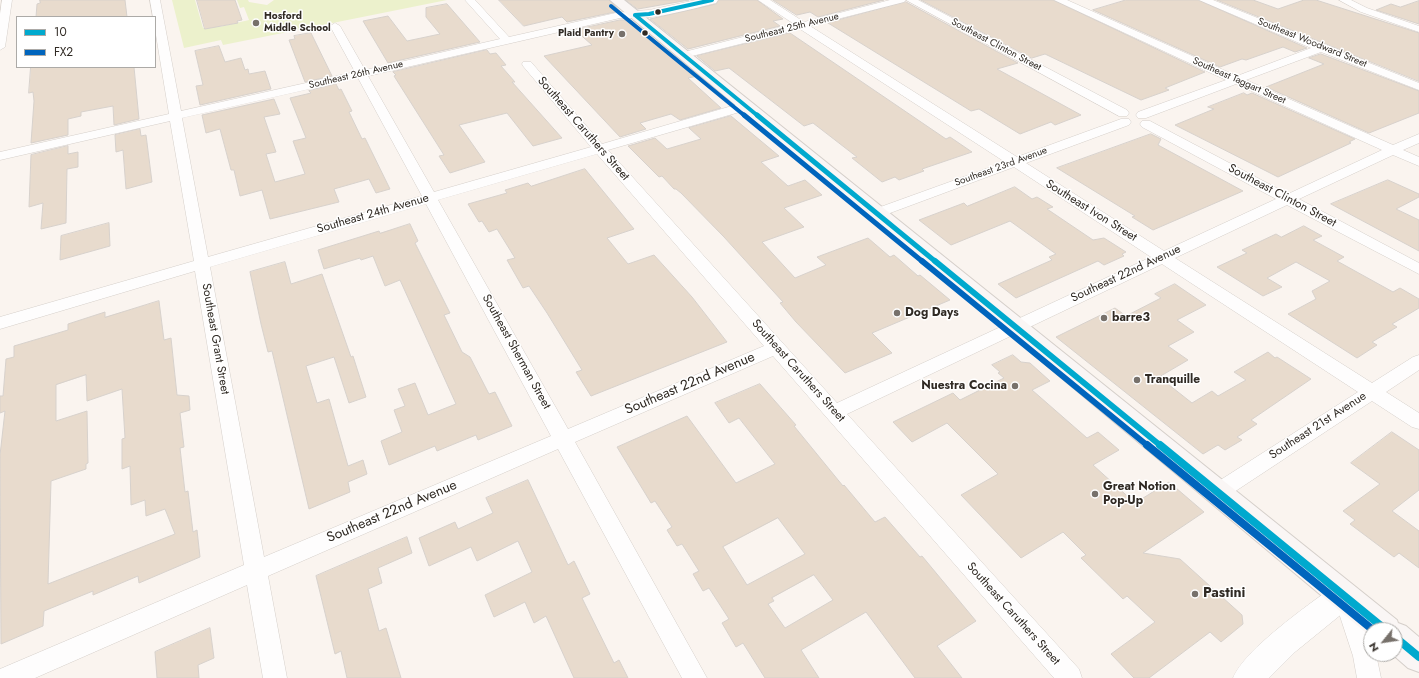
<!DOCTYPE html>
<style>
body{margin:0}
#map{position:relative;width:1419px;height:678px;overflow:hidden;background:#faf4ef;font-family:Jost,sans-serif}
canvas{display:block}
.legend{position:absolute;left:16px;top:16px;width:140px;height:52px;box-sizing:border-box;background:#fff;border:1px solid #acaaa7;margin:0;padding:5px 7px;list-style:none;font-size:12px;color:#302a24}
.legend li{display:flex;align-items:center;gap:8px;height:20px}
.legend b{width:20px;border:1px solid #acaaa7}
.north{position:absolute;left:1363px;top:622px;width:40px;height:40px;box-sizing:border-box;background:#fff;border:1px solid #acaaa7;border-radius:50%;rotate:240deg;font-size:11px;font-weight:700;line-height:16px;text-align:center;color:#302a24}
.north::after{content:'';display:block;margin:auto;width:14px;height:18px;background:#77716b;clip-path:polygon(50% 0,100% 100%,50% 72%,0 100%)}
</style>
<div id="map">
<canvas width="1419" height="678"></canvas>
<ul class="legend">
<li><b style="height:5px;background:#00a9ce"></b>10</li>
<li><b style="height:5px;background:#0065bd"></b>FX2</li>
</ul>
<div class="north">N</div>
</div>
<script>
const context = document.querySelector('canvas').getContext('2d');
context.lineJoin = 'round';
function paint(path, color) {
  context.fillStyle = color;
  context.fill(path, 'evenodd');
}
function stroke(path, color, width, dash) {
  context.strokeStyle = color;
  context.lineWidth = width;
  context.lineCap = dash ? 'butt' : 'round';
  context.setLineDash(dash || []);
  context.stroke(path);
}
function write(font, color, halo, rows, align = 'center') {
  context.font = font + ' Jost,sans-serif';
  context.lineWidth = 3;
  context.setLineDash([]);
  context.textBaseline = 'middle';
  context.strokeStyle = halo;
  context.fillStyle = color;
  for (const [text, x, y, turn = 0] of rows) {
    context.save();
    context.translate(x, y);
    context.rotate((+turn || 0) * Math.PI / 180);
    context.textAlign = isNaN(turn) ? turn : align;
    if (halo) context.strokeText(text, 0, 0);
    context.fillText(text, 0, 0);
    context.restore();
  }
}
paint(new Path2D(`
 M172,0H195L203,28L219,25V27L249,20L244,7L240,8L237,0H248L249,2L267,5L274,0H447L223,45L221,40L184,48Z`), '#ecf1cc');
const building = new Path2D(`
 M40,0H125L127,17H36L37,4L40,3Z
 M197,0H235L242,20L237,21L238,23L205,29Z
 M499,0H609L620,11L567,22L562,17L524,26Z
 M626,0H689L638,9Z
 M719,0H757L783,19L773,21L780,26L688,49L650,19L716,4Z
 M773,0H884L818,17L810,12L797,15Z
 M921,0H1053L1205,72L1165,88L1169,90L1141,100L1045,54L1032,58Z
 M1126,0H1198L1307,48L1295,52L1283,47L1246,60L1242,59L1220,67L1093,10Z
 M1217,0H1253L1278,9L1304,0H1316L1419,33V81Z
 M1419,1V24L1376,10L1391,4L1400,7Z
 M906,2L1018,63L997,69L1081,115L1055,125L1051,122L1020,134L979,109L971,111L828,23Z
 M447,4L480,42L388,63L363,21L388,16L407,41L440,34L426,17V8Z
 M620,20H631L698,76L688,78L721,108L680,120L671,114L640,123L646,129L620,137L544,56L592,45L575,30Z
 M311,33L332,76L305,82L289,40L295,39L294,36Z
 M790,33L946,139L950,137L972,152L922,169L924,171L899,180L895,177L882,182L852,158L857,157L813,123L804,126L729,68L715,71L697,56Z
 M219,46L225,62L241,58L245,70L248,69L249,74L265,71L271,89L200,105L196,86L203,85L195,51Z
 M487,50L490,54L496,53L506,65L501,66L515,82H512L562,138L533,146L507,113L459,125L485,162L450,173L439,156L444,155L394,76L396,75L393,72Z
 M1321,54L1419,91V113L1369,133L1266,87L1324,64L1309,58Z
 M31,67H134L139,119L114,125L113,106L81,112V116L68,119V135L31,143L34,101L33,92L29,93Z
 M336,84L339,90L341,89L352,111L349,112L362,139L365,138L390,189L376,193L369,179L334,189L339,202L270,219L262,190L240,196L234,170H231L220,129L206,133L202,115L274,99L280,114L264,117L276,152L266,154L275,182L305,174L293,141L306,138L290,98L311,93L309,91Z
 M1244,93L1247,95L1252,93L1355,139L1349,142L1351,143L1278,177L1175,125L1214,109L1208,107Z
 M731,116L779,156L761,162L788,186L805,180L822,195L784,208L804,227L762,242L795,278L826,265L817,257L868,238L890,257L894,255L918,276L920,275L950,300L872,333L892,353L845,373L796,322L780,303L783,302L724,237L681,193L676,189H674L662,176L659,177L628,146L655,138L667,149L701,139L689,128Z
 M140,129L141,136L146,135L152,182L126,189L123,150L116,152L115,135Z
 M1151,134L1161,139L1158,145L1243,191L1153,230L1132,217L1135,216L1057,168Z
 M68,146V154L78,152V167L67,169L66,223L41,229L43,203L29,207L31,155Z
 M585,169L634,229L607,238L628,264L654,255L692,297L727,342L591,396L576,372L582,370L547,313L529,286L523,288L507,260L515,258L497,229L489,232L482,221L479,222L468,204L507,193L505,190L528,183L531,186Z
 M1388,180L1419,194V197L1396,209L1419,220V251L1331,204Z
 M1015,187L1032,199L1037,197L1053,207L1047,209L1093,240L1104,238L1126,252L1122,254L1124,256L1104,265L1098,261L1016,298L998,284L1052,260L1049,257L1056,254L1010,221L951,245L919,220L964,203L967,206Z
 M109,223L110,246L60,260L61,236Z
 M410,224L418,241L415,243L450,313L444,315L462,352L470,357L489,394L495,392L512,426L478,440L476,435L437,451L435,446L389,465L381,441L402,432L394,410L405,406L398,389L415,383L428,415L456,404L400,280L385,286L373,256L361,260L360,258L324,269L318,250L379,231L380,233Z
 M1304,226L1322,236L1313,240L1344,257L1337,261L1393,292L1400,288L1419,299V308L1392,324L1397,327L1372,342L1377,345L1357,358L1288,314L1316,299L1312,291L1330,281L1296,262L1267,278L1282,287L1263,296L1217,267L1247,253L1242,250L1276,234L1281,237Z
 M285,262L291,284L322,274L351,357L353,356L366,397L349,403L334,357L306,366L317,403L329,399L348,466L363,460L367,474L348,482L350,492L309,509L272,351L268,352L261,324L250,272Z
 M1175,284L1206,305L1177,320L1194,332L1168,346L1188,360L1159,377L1192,403L1212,391L1218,396L1246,380L1234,372L1268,352L1275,358L1277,357L1311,379L1251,420L1257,424L1237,437L1242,440L1225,450L1218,445L1203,454L1056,337L1115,308L1126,316L1161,298L1155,294Z
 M159,301L164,340L171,338L177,395L189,396L190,410L180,413L184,447L180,448L185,492L188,491L193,532L197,530L200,557L139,583L138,576L93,595V591L44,611L43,626L1,644L0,455L5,411L0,413V396H3L6,359L14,357V346L68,330V324L105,312V317ZM86,375L87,401L122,389L125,438L122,439V469L130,466L131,505L145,500L146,516L165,509L175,534L48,584L51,481L86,469V464L88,463L87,411L56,421V385Z
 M1013,355L1021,362L1030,363L1050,381L1032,390L1087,438L1098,432L1119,450L1093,465L1135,503L1169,482L1204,512L1143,553L1180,559L1242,615L1243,624L1221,642L1210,632L1149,678H1134L1111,654L1155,622L1127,596L1123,599L1081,558L1086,555L1063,532L1021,558L961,495L998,474L947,423L912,442L893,422L953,393L960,400L1004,378L998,373L1000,372L992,365Z
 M760,384L796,425L794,426L843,486L844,485L875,522L885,517L920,557L922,556L976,621L937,646L962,678H915L866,612L801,650L819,678H765L743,643L736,647L722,623L729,619L709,588L703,591L693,574L699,571L682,544L677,546L667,530L672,527L655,501L651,503L617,447L687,416L736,483L775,464L739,418L729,423L715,403ZM778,518L805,554L747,585L723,547ZM814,575L833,600L785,628L768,604L774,601L772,598Z
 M1392,432L1419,450V490L1392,511L1419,531V568L1399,553L1394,557L1350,524L1355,520L1343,511L1380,484L1351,463Z
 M528,480L568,565L574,561L590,594L582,598L614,663L619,660L628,678H574L546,616L534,623L525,602L494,617L485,595L532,572L518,541L477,561L471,547L429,566L419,538L455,522L458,529L493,513L486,498Z
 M407,537L412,553L378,568L382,583L368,589L379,631L386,628L401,678H347L341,651L335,654L316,576Z
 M210,628L214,658L198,665L199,678H157L155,652Z`);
paint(building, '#e8dbcd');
stroke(building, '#d7d1cc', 1);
const minor = new Path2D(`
 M2,0H12L5,47L0,50V14Z
 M150,0H160L181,111L355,72L330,26L335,23L340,26L365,70L500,39L465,0H475L509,37L620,12L639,13L640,15L635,18H620L368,76L434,192L591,147L523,66L522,64L523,62H531L602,144L742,103H750L752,106L750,109L608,150L837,403L1151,257L1014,167L882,216H872L870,213L872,210L1005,162L800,29L684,58L679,55L680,53L794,24L758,0H770L804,22L890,0H906L904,2L810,26L1017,157L1121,119H1129L1131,122L1129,125L1026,163L1164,251L1276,199L1142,127L1140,124L1142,121H1150L1288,194L1382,150L1236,84L1146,118H1138L1136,115L1138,112L1226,80L1054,0H1067L1237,76L1311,48L1199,0H1213L1419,83V90L1321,52L1246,80L1393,145L1419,134V143L1403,150L1419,157V166L1393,155L1299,199L1419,263V274L1287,205L1175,258L1372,383L1413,357L1419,355V370L1386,392L1419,413V429L1412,427L1372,401L1225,498L1218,501L1211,498L1208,492L1211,486L1358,392L1162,264L847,414L1079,669L1082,678H1054L773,356L575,442L707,678H682L558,449L268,576L287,678H263L247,585L35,678H0V669L244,565L195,271L0,329V317L194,261L170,121L0,160V152L169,114L155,29V17H153ZM358,78L422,196L208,257L182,118ZM597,154L764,346L568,429L438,200ZM426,204L551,436L264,557L210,267Z
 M906,0H918L1127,110L1129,113L1127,116H1119Z
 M1339,0H1351L1367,8L1419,26V32L1361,12Z
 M1346,590L1354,593C1362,613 1371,633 1371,654H1376L1381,678H1357L1353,656L1335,601L1338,593Z`);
const tertiary = new Path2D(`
 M696,0H718L716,3C703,6 636,25 629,15L635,11L649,10Z
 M1344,582L1354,586L1358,595L1354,604L1295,652L1269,678H1233C1245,649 1307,606 1334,586Z`);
const secondary = new Path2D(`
 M610,0H624L1397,620L1398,623L1406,626L1419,637V672L1408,668L1392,654H1395V630H1371V637Z`);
stroke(minor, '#d5cfca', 1);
stroke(tertiary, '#d5cfca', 1);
stroke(secondary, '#d5cfca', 2);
paint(minor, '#fefdfd');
paint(tertiary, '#fefdfd');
paint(secondary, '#faf6f5');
stroke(new Path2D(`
 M635,15L758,116
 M635,15L649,14L712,0`), '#00a9ce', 4);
stroke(new Path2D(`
 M757,115L936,262`), '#00a9ce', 5);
stroke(new Path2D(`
 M935,261L1161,446`), '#00a9ce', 6);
stroke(new Path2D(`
 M1160,445L1386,630
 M1395,637L1419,657`), '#00a9ce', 8);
stroke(new Path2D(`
 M611,6L745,116`), '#0065bd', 4);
stroke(new Path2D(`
 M744,115L923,262`), '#0065bd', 5);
stroke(new Path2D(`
 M922,261L1148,446`), '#0065bd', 6);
stroke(new Path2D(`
 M1147,445L1373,630`), '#0065bd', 8);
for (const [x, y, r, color] of [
 [658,12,3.5,"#302a24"],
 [256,23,4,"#77716b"],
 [645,33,3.5,"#302a24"],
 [622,34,4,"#77716b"],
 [897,313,4,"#77716b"],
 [1104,318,4,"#77716b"],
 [1137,380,4,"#77716b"],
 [1015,386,4,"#77716b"],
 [1095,494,4,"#77716b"],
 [1195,594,4,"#77716b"]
]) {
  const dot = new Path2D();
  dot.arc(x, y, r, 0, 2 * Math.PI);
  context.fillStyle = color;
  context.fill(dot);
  stroke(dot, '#fff', 1.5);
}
write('bold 10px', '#302a24', '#fff', [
 ["Hosford",264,17],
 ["Middle School",264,29],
 ["Plaid Pantry",614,34,"right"]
], 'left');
write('10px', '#302a24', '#fff', [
 ["Southeast 25th Avenue",792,28,-14],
 ["Southeast Woodward Street",1312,43,22],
 ["Southeast Clinton Street",996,45,28],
 ["Southeast 26th Avenue",356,75,-13],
 ["Southeast Taggart Street",1239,81,24],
 ["Southeast 23rd Avenue",1001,167,-20]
]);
write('12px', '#302a24', '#fff', [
 ["Southeast Caruthers Street",583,129,49],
 ["Southeast Clinton Street",1282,196,28],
 ["Southeast Ivon Street",1091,211,32],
 ["Southeast 24th Avenue",373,214,-16],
 ["Southeast 22nd Avenue",1126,274,-25],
 ["Southeast Grant Street",215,339,80],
 ["Southeast Sherman Street",516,352,61],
 ["Southeast Caruthers Street",798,371,48],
 ["Southeast 21st Avenue",1318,426,-33],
 ["Southeast Caruthers Street",1013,614,48]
]);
write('bold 12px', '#302a24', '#fff', [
 ["Dog Days",905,313],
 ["barre3",1112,318],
 ["Tranquille",1145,380],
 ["Nuestra Cocina",1007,386,"right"],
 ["Great Notion",1103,487],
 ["Pop-Up",1103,501]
], 'left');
write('14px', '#302a24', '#fff', [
 ["Southeast 22nd Avenue",690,384,-23],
 ["Southeast 22nd Avenue",392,512,-23]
]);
write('bold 14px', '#302a24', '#fff', [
 ["Pastini",1203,594]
], 'left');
</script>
